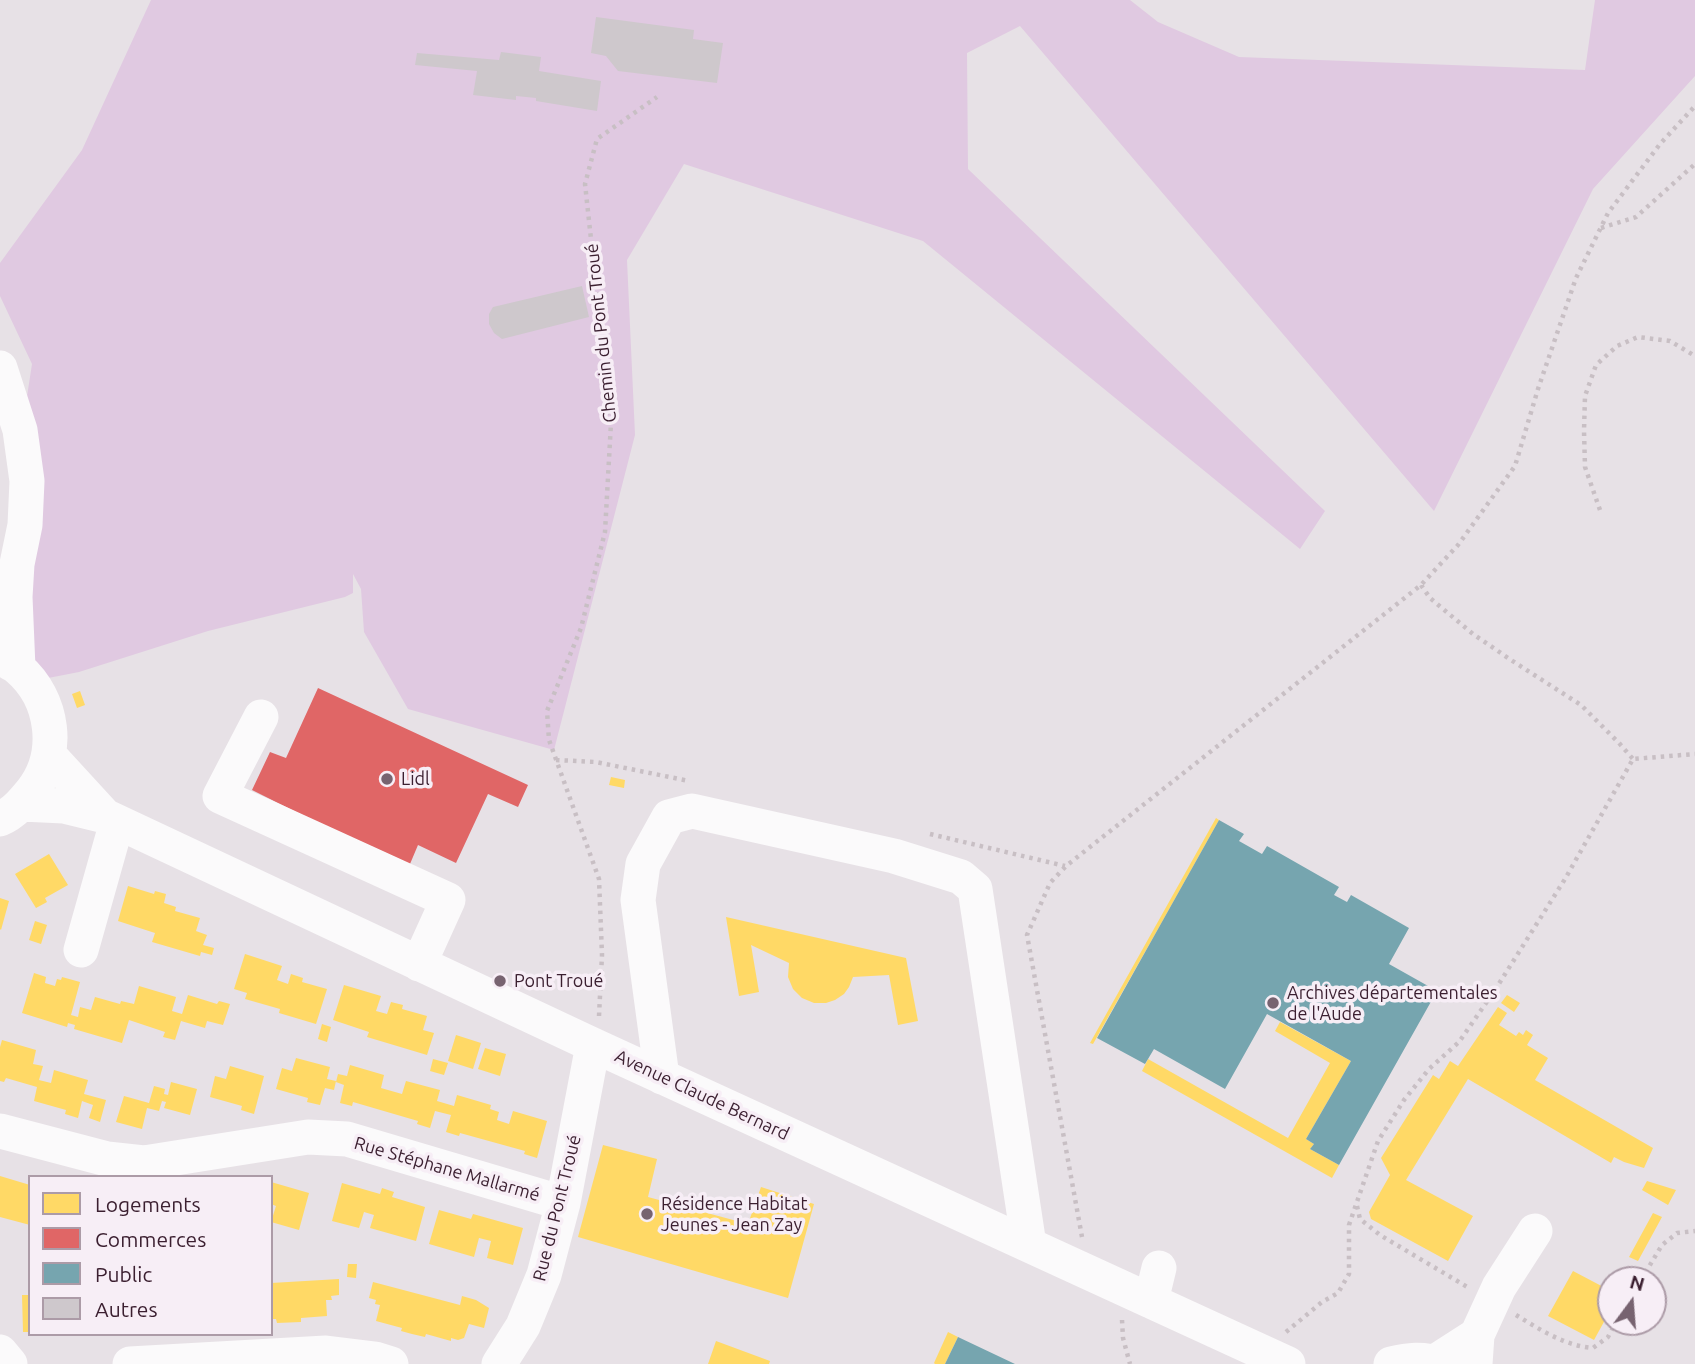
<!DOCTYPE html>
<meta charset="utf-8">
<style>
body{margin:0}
#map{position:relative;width:1695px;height:1364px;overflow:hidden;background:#e7e1e6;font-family:Ubuntu,sans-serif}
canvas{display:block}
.legend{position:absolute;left:28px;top:1175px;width:245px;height:161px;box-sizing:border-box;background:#f7eef6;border:2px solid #ac9ba7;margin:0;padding:9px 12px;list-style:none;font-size:21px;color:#3b1f30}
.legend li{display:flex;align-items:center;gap:14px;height:35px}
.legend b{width:35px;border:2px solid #ac9ba7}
.north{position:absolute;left:1597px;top:1266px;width:70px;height:70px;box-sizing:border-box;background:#f7eef6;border:2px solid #ac9ba7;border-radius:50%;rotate:16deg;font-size:19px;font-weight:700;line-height:28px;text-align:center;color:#3b1f30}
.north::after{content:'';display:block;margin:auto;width:24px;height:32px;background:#776370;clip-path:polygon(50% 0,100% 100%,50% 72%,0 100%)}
</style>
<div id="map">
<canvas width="1695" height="1364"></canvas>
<ul class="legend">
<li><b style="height:19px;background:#ffd966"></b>Logements</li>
<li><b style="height:19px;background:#e06666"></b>Commerces</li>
<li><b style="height:19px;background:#76a5af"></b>Public</li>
<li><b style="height:19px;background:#cec8cc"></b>Autres</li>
</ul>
<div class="north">N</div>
</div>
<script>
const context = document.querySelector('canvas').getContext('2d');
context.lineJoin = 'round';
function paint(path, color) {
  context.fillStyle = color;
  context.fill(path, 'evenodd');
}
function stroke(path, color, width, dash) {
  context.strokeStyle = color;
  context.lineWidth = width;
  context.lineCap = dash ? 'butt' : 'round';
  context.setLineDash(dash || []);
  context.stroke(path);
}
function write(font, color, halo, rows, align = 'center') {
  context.font = font + ' Ubuntu,sans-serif';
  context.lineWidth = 7;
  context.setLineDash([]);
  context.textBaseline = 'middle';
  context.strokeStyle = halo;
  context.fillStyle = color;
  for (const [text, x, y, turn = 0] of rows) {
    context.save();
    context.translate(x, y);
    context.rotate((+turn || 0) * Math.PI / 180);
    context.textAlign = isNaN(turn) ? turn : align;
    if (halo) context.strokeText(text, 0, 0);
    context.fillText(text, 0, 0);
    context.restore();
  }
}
paint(new Path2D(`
 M151,0H1130L1158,22L1239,57L1585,70L1595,0H1695V76L1593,189L1434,511L1020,26L967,53L968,169L1325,511L1300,549L923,241L684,164L627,260L635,435L554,750L408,709L364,632L361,589L353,574V593L345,597L208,631L79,672L38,680L11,500L32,364L0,296V263L82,150Z`), '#e0c9e1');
paint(new Path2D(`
 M80,691L85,705L77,708L72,694Z
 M611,777L625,780L624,788L609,785Z
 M1216,818L1219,820L1158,929L1093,1044L1090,1043Z
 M49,854L68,885L45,898L47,902L36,908L15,874Z
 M128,886L154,894L155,891L166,894L164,903L176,907L175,911L200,918L196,931L207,935L203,945L214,948L212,955L201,952L200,956L152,942L155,933L118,921Z
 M0,898L9,901L1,930L0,929Z
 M726,917L906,958L918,1021L898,1025L889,975L853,977L849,987L844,994L835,1000L826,1003H814L802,998L793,989L788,977L789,963L751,945L759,992L739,996Z
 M35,921L47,925L41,944L29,940Z
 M245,954L282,966L277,980L288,984L291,974L303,978L302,982L327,989L316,1024L279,1013L280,1009L245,999L247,993L234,989Z
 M34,973L46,977L45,983L55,986L57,979L61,980L62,977L80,982L71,1015L78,1017L80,1007L91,1010L95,997L120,1004L121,1001L134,1004L139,986L176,997L172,1011L182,1014L188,995L217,1004L219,1001L230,1004L223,1025L207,1021L205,1028L181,1021L175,1040L163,1037L165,1032L129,1020L122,1043L74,1029L75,1025L68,1023L67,1027L22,1013Z
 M344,985L381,996L376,1011L387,1014L391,1002L403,1005L402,1009L427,1016L423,1030L434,1033L427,1055L367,1037L369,1032L333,1020Z
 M1507,995L1520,1003L1514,1012L1501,1003Z
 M1498,1007L1507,1013L1499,1025L1516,1036L1519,1032L1523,1035L1526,1030L1533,1035L1527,1045L1548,1058L1535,1080L1653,1148L1644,1168L1624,1162L1614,1157L1611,1163L1468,1079L1406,1180L1473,1216L1448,1261L1371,1219L1369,1212L1390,1175L1381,1158L1433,1075L1439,1079L1450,1061L1458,1066Z
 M1280,1022L1351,1061L1306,1139L1314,1144L1310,1149L1339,1165L1332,1178L1142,1071L1148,1059L1288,1138L1330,1063L1275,1031Z
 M322,1024L331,1027L327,1042L318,1039Z
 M456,1035L481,1043L473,1069L448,1061Z
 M2,1040L36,1050L33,1064L43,1066L39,1080L51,1083L54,1070L88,1080L84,1094L106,1100L100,1122L89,1118L93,1105L82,1101L78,1118L65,1114L66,1110L34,1101L37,1087L6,1078L4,1082L0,1081V1047Z
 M485,1048L506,1054L500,1076L478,1069Z
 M296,1058L330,1067L327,1079L336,1081L334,1090L325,1088L320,1105L307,1102L308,1098L276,1089L282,1068L292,1071Z
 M433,1059L448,1063L444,1075L430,1071Z
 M350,1065L384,1075L381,1088L402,1094L406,1081L440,1090L437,1101L454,1106L457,1095L491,1105L490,1109L499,1112L497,1120L509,1124L513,1111L547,1121L537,1158L524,1154L525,1151L460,1133L459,1136L446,1132L451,1115L435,1111L430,1128L417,1124L418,1121L353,1102L352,1106L340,1103L344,1085L336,1082L338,1074L347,1076Z
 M230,1066L264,1076L254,1114L241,1110L242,1106L210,1097L215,1076L226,1079Z
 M171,1082L197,1089L190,1115L164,1108L166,1102L162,1101L159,1111L147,1108L142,1129L116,1122L124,1096L149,1103L154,1086L165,1089L164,1094L168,1095Z
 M603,1145L657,1159L648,1197L748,1224L761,1187L814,1204L788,1298L578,1237Z
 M0,1176L30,1185V1225L0,1217Z
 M1647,1181L1676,1190L1668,1205L1642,1190Z
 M271,1182L309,1193L299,1230L271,1222L276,1206L271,1204Z
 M342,1183L380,1194L382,1188L394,1192L392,1197L425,1207L416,1241L370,1228L374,1215L364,1212L359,1228L332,1221Z
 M439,1210L471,1219L473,1214L523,1228L513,1265L487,1258L491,1241L479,1238L474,1257L429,1244Z
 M1653,1213L1662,1217L1638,1261L1629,1257Z
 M348,1264H357L356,1278L347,1277Z
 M1573,1271L1611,1291V1309L1594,1340L1548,1316Z
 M339,1279V1295L331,1296L332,1300H326L327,1316L301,1318V1322L277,1323L276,1319H271V1283Z
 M373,1282L460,1305L462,1296L476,1300L489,1308L484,1328L469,1324L464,1338L458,1340L451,1338V1341L426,1334L425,1337L412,1334L401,1331L402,1328L376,1321L380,1305L375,1304L376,1300L369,1298Z
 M22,1295H30V1332H23Z
 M948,1332L958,1337L945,1364H935L934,1363Z
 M716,1341L770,1361L769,1364H708Z`), '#ffd966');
paint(new Path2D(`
 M318,688L528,785L518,807L488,794L456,863L418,845L410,864L302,815L252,790L270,752L286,758Z`), '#e06666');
paint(new Path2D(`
 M1219,820L1244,834L1239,841L1262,854L1267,846L1339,887L1334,895L1347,902L1351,895L1409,928L1389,964L1437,991L1339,1165L1310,1149L1314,1144L1306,1139L1351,1061L1267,1014L1225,1089L1154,1049L1145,1064L1097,1038Z
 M958,1337L1015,1364H945Z`), '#76a5af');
paint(new Path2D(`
 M596,17L694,30L693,39L723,43L717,83L618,71L606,56L591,53Z
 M501,52L541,57L539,71L601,81L597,111L536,101V98L516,96V100L473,95L477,71L415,65L417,53L499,60Z
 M582,286L589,317L502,339L494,333L489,324V314L493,307Z`), '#cec8cc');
stroke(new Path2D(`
 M1601,228L1636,217L1695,164
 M1600,510L1585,467L1584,431L1585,396L1596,365L1617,346L1638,337L1670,341L1695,356
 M1421,585L1430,598L1473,634L1511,660L1581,705L1619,743L1633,759
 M556,760L596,762L689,781
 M930,834L1065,866
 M599,1016L602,955L599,879L549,740L547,711L581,628L605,532L611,423L585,184L597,139L657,97
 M1357,1206L1360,1219L1380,1235L1469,1288
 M1082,1237L1027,935L1050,883L1066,866L1421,585L1458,545L1515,466L1538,389L1576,278L1608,213L1660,144L1695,106
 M1641,1280L1662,1245L1677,1233L1695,1231
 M1516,1315C1539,1329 1565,1346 1593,1348L1608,1337L1616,1322
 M1122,1320L1123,1338L1130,1364
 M1286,1332L1322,1302L1338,1293L1349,1274V1225L1378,1141L1404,1100L1429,1069L1459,1042L1495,990L1565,879L1633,759L1695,754`), '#c8bfc4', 4.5, [3.5, 5]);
stroke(new Path2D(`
 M0,368L20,430L27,481L25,525L17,564L15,597L18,668
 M0,657C6,661 13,664 18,668C54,699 61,754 32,791C23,802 14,813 0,819
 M261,717L220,796L448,900L419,964
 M49,755L105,816
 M22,804L64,806L105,816L593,1045L1288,1364
 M81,950L117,822
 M662,1077L638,900L643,864L669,817L692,811L894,856L961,877L975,889L1029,1245
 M0,1131L107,1159L144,1163L308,1137L347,1139L563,1203
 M1151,1301L1159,1268
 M0,1352L10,1364
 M1435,1362L1477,1335
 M130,1364L326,1353L375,1359L391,1364
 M499,1364L523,1326L544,1275L563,1203L593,1045
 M1391,1364C1408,1360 1423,1358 1439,1364
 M1475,1364L1477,1335L1499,1287L1535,1231`), '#fbfafb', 35);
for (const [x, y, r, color] of [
 [387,779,7,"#776370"],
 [500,981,7,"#776370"],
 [1273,1003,7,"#776370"],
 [647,1214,7,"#776370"]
]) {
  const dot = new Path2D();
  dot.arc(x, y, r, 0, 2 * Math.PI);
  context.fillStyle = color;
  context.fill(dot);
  stroke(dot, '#f7eef6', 2.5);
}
write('18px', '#3b1f30', '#f7eef6', [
 ["Chemin du Pont Troué",601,333,-96],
 ["Avenue Claude Bernard",702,1095,25],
 ["Rue Stéphane Mallarmé",447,1169,16],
 ["Rue du Pont Troué",557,1208,-76]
]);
write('18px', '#3b1f30', '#f7eef6', [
 ["Lidl",401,779],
 ["Pont Troué",514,981],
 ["Archives départementales",1287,993],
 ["de l'Aude",1287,1014],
 ["Résidence Habitat",661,1204],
 ["Jeunes - Jean Zay",661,1225]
], 'left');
</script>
